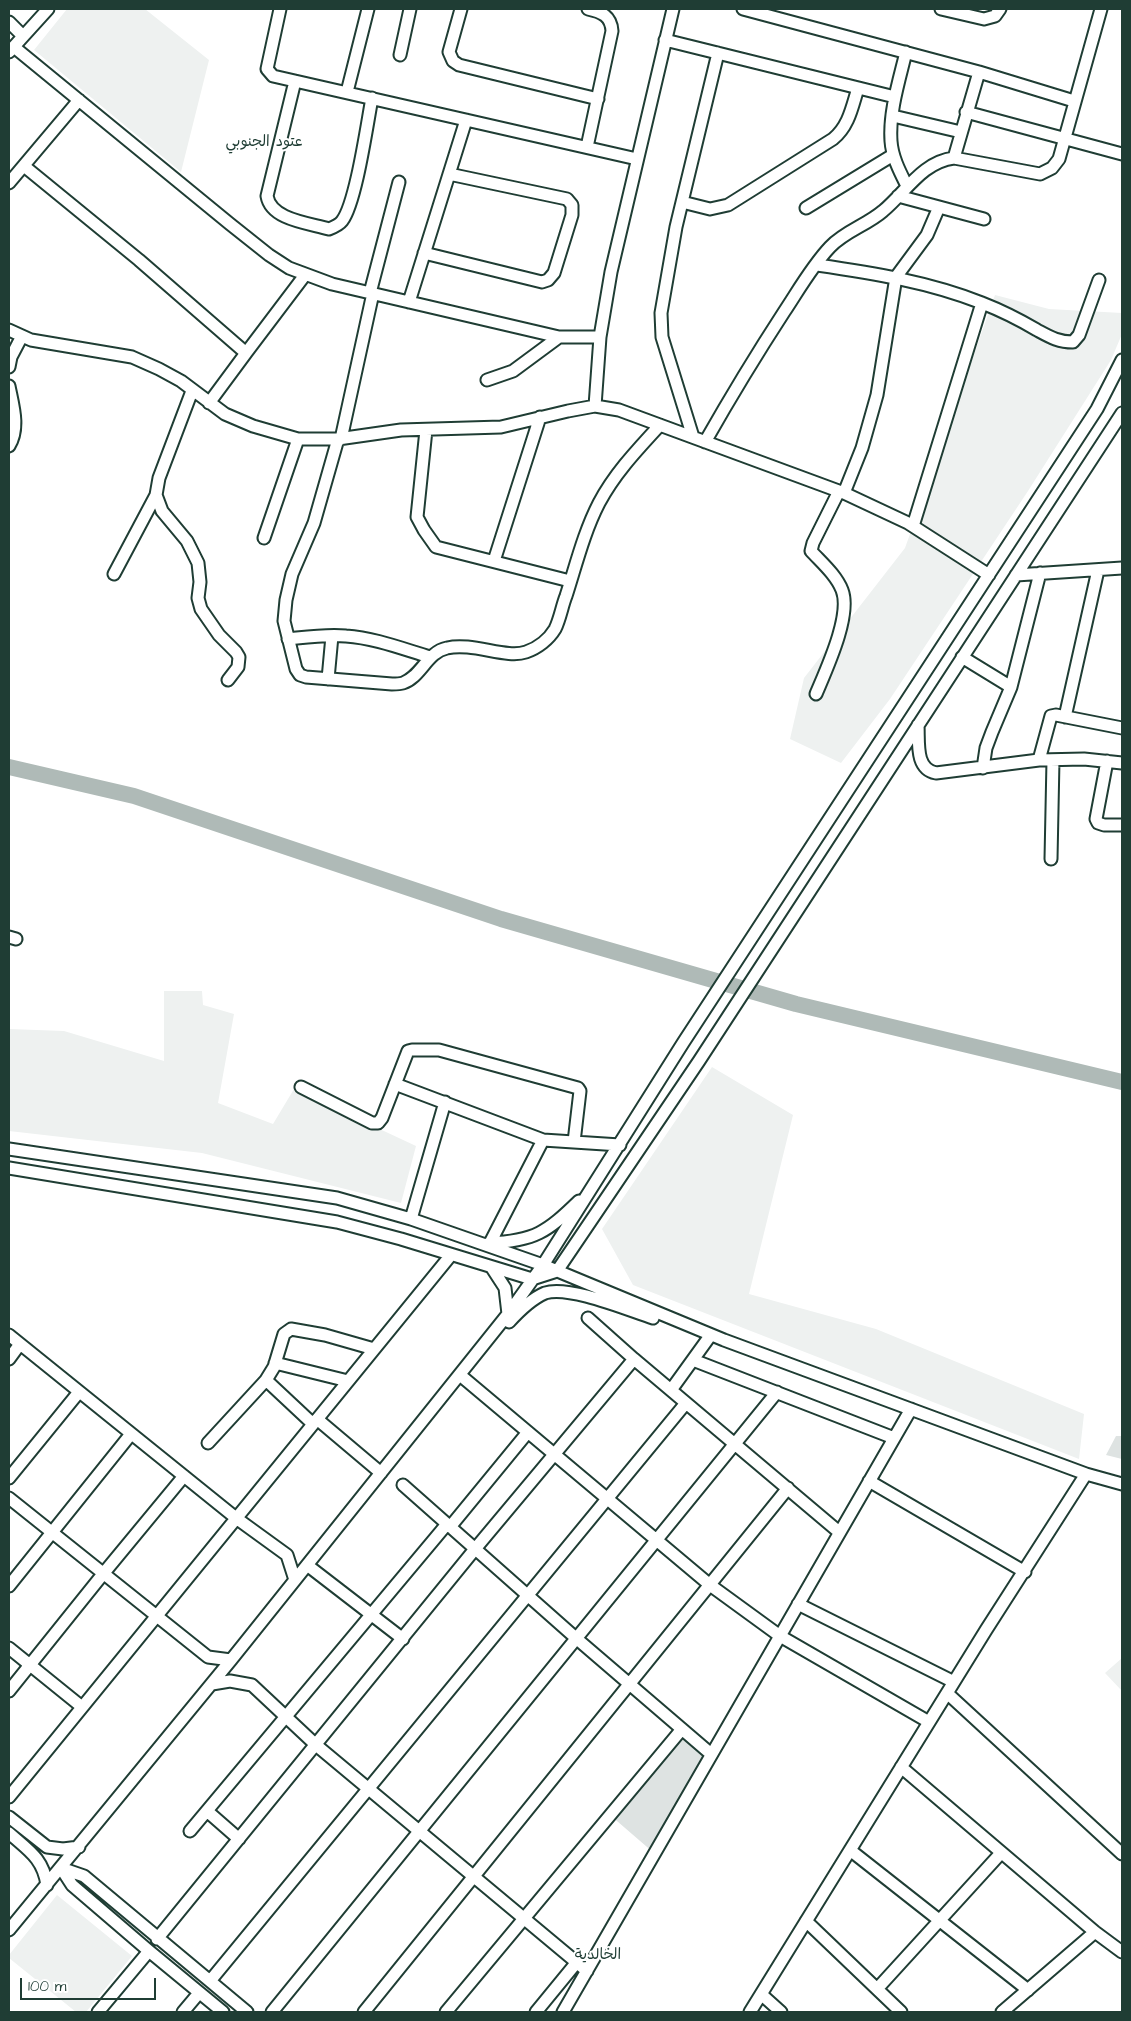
<!DOCTYPE html>
<meta charset="utf-8">
<style>
body{margin:0}
#map{position:relative;width:1131px;height:2021px;overflow:hidden;background:#fff;font-family:"Architects Daughter",sans-serif}
canvas{display:block}
.frame{position:absolute;inset:0;border:10px solid #1f3d34;pointer-events:none}
.scale{position:absolute;left:20px;top:1978px;width:136px;height:22px;box-sizing:border-box;border:2px solid #1f3d34;border-top:0;padding-left:6px;font-size:15px;line-height:18px;white-space:nowrap;color:#1f3d34;-webkit-text-stroke:4px #fff;paint-order:stroke}
</style>
<div id="map">
<canvas width="1131" height="2021"></canvas>
<div class="frame"></div>
<div class="scale">100 m</div>
</div>
<script>
const context = document.querySelector('canvas').getContext('2d');
context.lineJoin = 'round';
function paint(path, color) {
  context.fillStyle = color;
  context.fill(path, 'evenodd');
}
function stroke(path, color, width, dash) {
  context.strokeStyle = color;
  context.lineWidth = width;
  context.lineCap = dash ? 'butt' : 'round';
  context.setLineDash(dash || []);
  context.stroke(path);
}
function write(font, color, halo, rows, align = 'center') {
  context.font = font + ' "Architects Daughter","Playpen Sans Arabic",sans-serif';
  context.lineWidth = 4;
  context.setLineDash([]);
  context.textBaseline = 'middle';
  context.strokeStyle = halo;
  context.fillStyle = color;
  for (const [text, x, y, turn = 0] of rows) {
    context.save();
    context.translate(x, y);
    context.rotate((+turn || 0) * Math.PI / 180);
    context.textAlign = isNaN(turn) ? turn : align;
    if (halo) context.strokeText(text, 0, 0);
    context.fillText(text, 0, 0);
    context.restore();
  }
}
paint(new Path2D(`
 M67,9H145L209,60L181,172L34,50Z
 M995,295L1049,309L1122,313V334L1111,360L1028,491L890,699L841,763L790,739L804,678L905,548Z
 M164,991H202L203,1005L234,1014L218,1103L273,1124L294,1089L416,1146L401,1203L202,1153L9,1131V1029L64,1031L164,1061Z
 M712,1067L793,1115L749,1294L876,1329L1084,1414L1079,1459L633,1285L602,1229Z
 M1122,1658V1691L1105,1673Z
 M57,1895L132,1956L86,2012H76L9,1958V1955Z`), '#eef1f0');
paint(new Path2D(`
 M1116,1436H1122V1459L1106,1455Z
 M682,1729L711,1754L654,1853L610,1815Z`), '#dee3e2');
stroke(new Path2D(`
 M9,767L134,796L501,919L796,1004L1122,1082`), '#afbab7', 16);
const minor = new Path2D(`
 M280,9L267,69L273,76L637,159
 M461,9L449,52L453,61L459,65L598,99
 M743,9L979,72L1074,101
 M941,9L984,19L995,16L1000,9
 M9,22L23,36
 M665,40L895,97
 M14,47L230,224L269,255L289,268L332,284L559,337H600
 M9,52L48,9
 M906,52C899,81 889,112 891,141C892,157 900,172 907,186
 M400,55L410,9
 M295,81L267,196C271,220 309,223 329,229C334,227 339,225 342,221C356,203 367,124 372,98
 M347,92L368,9
 M966,112L1122,154
 M893,116L961,132
 M587,147L612,31C611,16 602,12 588,9
 M954,158L979,72
 M24,166L139,260L246,353L305,275
 M9,183L79,100
 M898,196L984,219
 M682,202L710,209L728,205L833,139C849,126 852,107 858,88
 M806,208L893,155
 M424,253L542,282L548,280L554,273L572,215V205L567,199L449,174
 M817,265C873,273 929,282 982,303C1000,310 1020,320 1037,330C1050,337 1058,342 1073,342L1079,335L1099,280
 M370,293L399,182
 M409,302L466,120
 M9,330L31,340L132,357L159,369L181,381L225,414L253,426L298,439H338
 M9,367L11,357L22,336
 M487,380L513,371L559,337
 M9,386C13,406 20,428 9,446
 M192,391L159,478L156,495L162,511L187,541L198,563L200,582L198,598L201,609L219,635L236,652L239,657L238,667L228,680
 M209,403L246,353
 M595,406L600,337L611,272L673,9
 M660,425C637,450 615,473 599,503C584,532 576,565 566,596C562,606 560,619 555,629C549,639 538,648 526,652C506,659 473,642 447,648C427,652 421,677 403,683C400,684 395,684 392,684L306,677L300,675L296,669L284,621L286,600L292,574L314,523L338,439L401,430L501,427L568,411L595,406L619,410L844,493L908,523L989,575
 M426,430L417,517L424,530L436,547L570,581
 M693,437L662,337L661,313L676,227L718,53
 M341,439L373,293
 M705,442C730,398 756,355 784,312C798,291 812,266 830,247C845,231 867,225 883,211C906,192 922,162 954,158L1040,174L1052,168L1059,159L1101,9
 M844,493L862,448L877,395L896,277L927,235L939,207
 M913,526L982,303
 M264,538L298,439
 M494,561L540,417
 M114,574L156,495
 M1016,575L1122,568
 M288,639C307,637 327,634 346,636C375,638 403,649 430,657
 M962,657L1011,687
 M328,679L332,636
 M816,694C826,670 852,615 842,590C836,575 822,563 811,551L813,543L839,491
 M1065,717L1098,570
 M918,725C919,743 915,769 936,773L1039,760L1084,759L1122,763
 M1039,760L1051,716L1056,715L1122,728
 M1107,761L1096,819L1098,823L1104,825H1122
 M983,768L986,748L992,732L1011,687L1040,573
 M1051,859L1053,760
 M9,937L16,939
 M395,1084L543,1140
 M301,1087L372,1123H378L382,1118L408,1051L412,1050H439L578,1088L580,1091L574,1142
 M9,1149L337,1198L411,1219L543,1265L724,1340L1086,1474L1122,1484
 M9,1168L337,1222L401,1239L532,1279L557,1271L699,1061L1122,413
 M411,1219L445,1102
 M489,1243C535,1241 547,1232 579,1201
 M490,1243L543,1140L620,1145
 M492,1268L505,1288L508,1314
 M588,1318L634,1359L839,1532
 M509,1322C519,1311 531,1299 545,1293C569,1285 628,1310 653,1318
 M9,1335L236,1518L287,1555L295,1580
 M9,1359L20,1344
 M693,1360L894,1438
 M275,1363L348,1381
 M460,1375L710,1585L780,1636L929,1722
 M266,1380L313,1424
 M671,1390L710,1336
 M317,1419L381,1473
 M208,1443L266,1380L274,1367L284,1334L291,1329L325,1335L374,1349
 M9,1478L79,1392
 M869,1481L1025,1572
 M403,1485L577,1639L711,1754
 M9,1498L208,1657L231,1660
 M450,1527L528,1432
 M307,1565L403,1639
 M9,1586L131,1434
 M798,1604L954,1682
 M9,1648L82,1707
 M212,1684L230,1681L252,1685L316,1745L587,1971
 M9,1691L103,1574L184,1476
 M947,1693L1122,1854
 M901,1767L1095,1932L1122,1952
 M9,1797L451,1255
 M207,1811L239,1839
 M9,1817L47,1847L63,1849L79,1847
 M190,1831L447,1524
 M9,1833C28,1850 43,1858 47,1885
 M850,1850L1028,1990
 M61,1868L84,1876L247,2012
 M61,1868L72,1885L149,1951L223,2012
 M806,1921L901,2012
 M9,1930L231,1660L508,1314L543,1265L683,1043L1097,409L1122,360
 M157,1939L475,1549L634,1359
 M210,1981L686,1403
 M877,1989L1001,1853
 M761,1994L781,2012
 M98,2012L149,1951
 M183,2012L199,1993
 M272,2012L777,1392
 M364,2012L788,1488
 M446,2012L682,1729
 M536,2012L577,1962
 M563,2012L911,1409
 M750,2012L986,1630L1086,1474
 M1002,2012L1095,1932`);
stroke(minor, '#1f3d34', 15);
stroke(minor, '#fff', 11);
write('15px', '#1f3d34', '#fff', [
 ["عتود الجنوبي",264,143],
 ["الخالدية",598,1956]
]);
</script>
